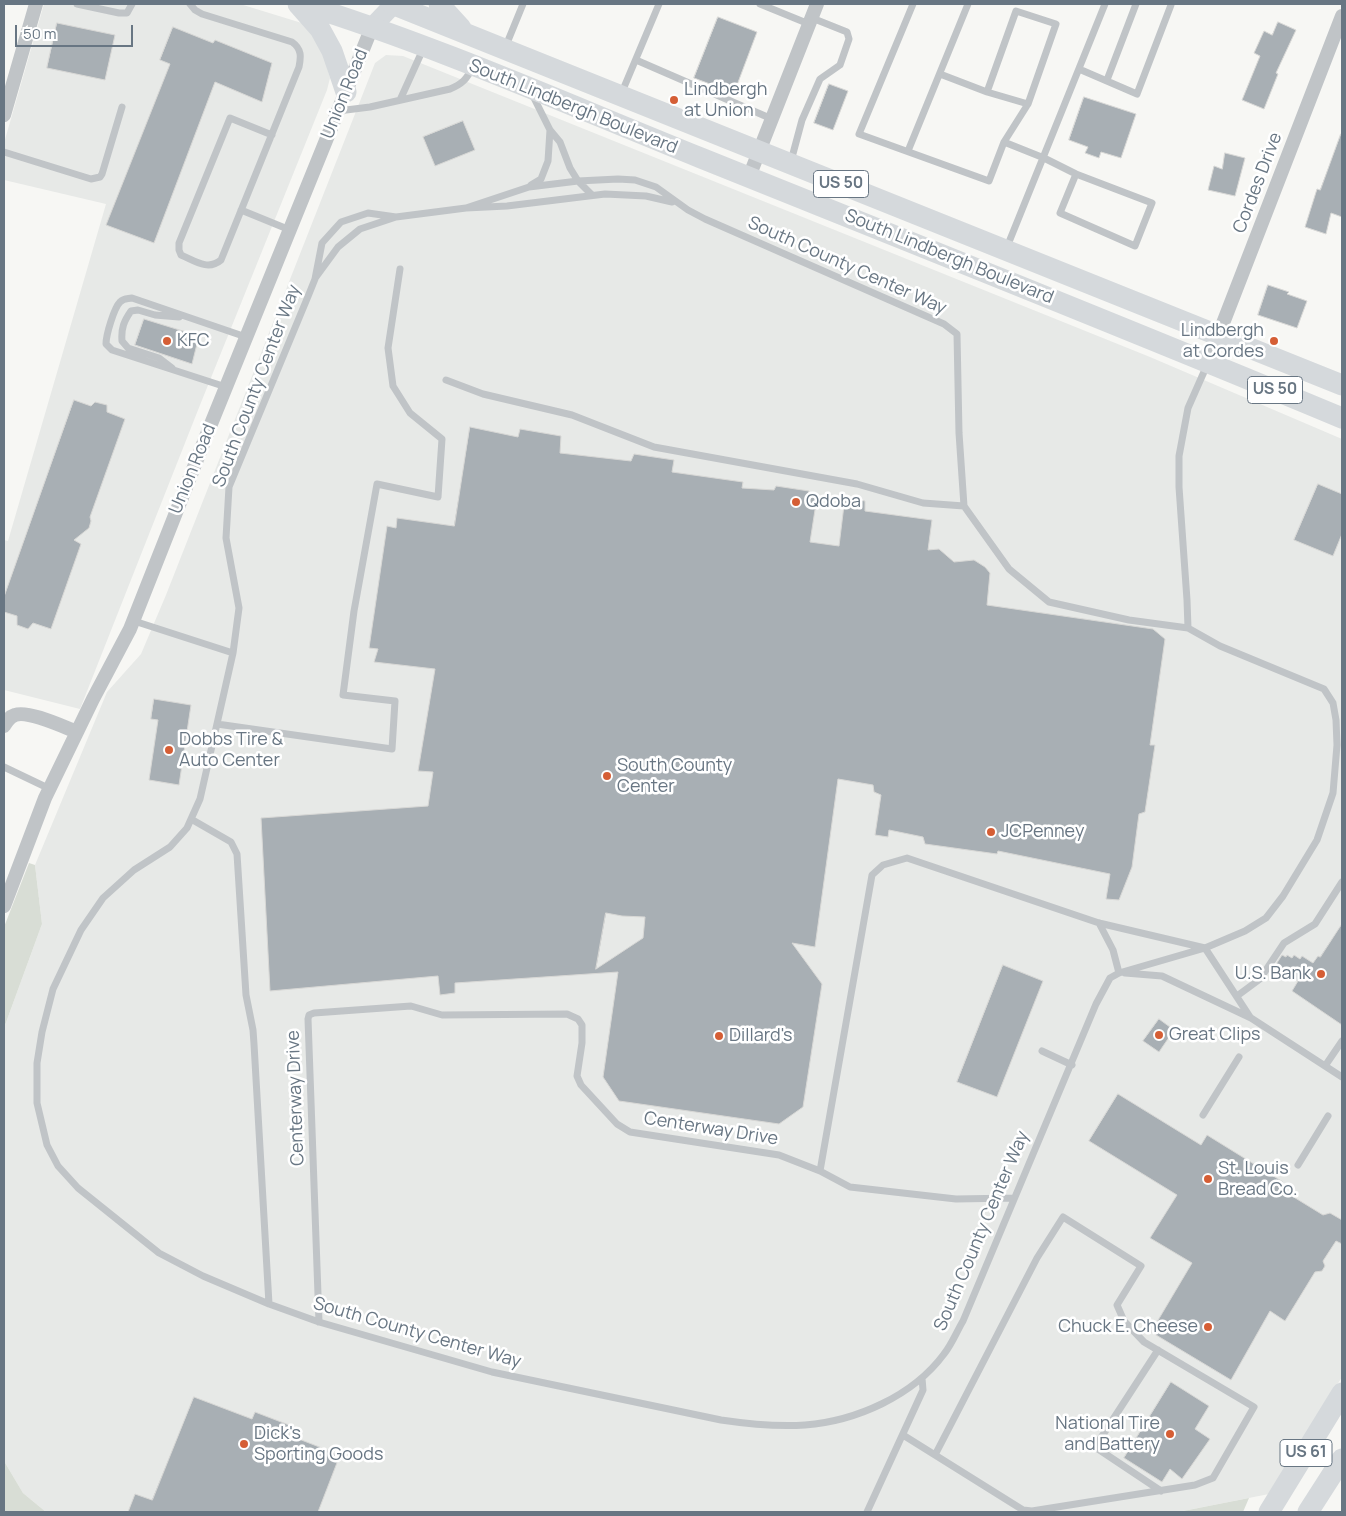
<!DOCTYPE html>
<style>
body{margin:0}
#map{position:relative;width:1346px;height:1516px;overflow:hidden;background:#f7f7f4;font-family:Manrope,sans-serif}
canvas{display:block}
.frame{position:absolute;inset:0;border:5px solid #687683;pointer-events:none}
.scale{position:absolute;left:15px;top:25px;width:118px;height:22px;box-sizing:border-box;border:2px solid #687683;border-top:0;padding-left:6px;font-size:15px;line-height:18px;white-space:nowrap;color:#687683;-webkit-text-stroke:4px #fff;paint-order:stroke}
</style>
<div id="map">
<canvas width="1346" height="1516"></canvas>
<div class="frame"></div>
<div class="scale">50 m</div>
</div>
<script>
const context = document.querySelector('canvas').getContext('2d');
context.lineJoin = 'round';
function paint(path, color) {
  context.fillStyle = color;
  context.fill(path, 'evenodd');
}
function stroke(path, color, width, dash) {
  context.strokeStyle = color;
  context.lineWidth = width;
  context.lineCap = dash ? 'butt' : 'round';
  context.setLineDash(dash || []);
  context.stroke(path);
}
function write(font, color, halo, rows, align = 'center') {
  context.font = font + ' Manrope,sans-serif';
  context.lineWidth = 5;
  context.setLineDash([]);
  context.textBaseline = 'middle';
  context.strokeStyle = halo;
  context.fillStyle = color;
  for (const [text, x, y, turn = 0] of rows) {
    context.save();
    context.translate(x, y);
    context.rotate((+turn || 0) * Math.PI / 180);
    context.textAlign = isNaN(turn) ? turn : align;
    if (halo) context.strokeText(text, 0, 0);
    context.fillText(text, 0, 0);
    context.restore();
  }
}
paint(new Path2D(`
 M44,4H240L305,24L317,33L330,78L327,90L200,405L80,709L4,690V540L8,541L106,204L4,180V143Z
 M386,55L403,56L1150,357L1342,439V1377L1269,1494L1178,1512H46L23,1493L4,1461V1028L42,924L35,865L107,692L141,654L166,595L375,63Z`), '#e7e9e7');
paint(new Path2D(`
 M29,863L35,865L42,924L4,1028V927Z
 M4,1461L23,1493L46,1512H4Z
 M1249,1498L1243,1512H1178Z`), '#d8ddd5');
const building = new Path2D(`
 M718,17L757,32L734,93L694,78Z
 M1278,22L1296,30L1276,73L1278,74L1264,109L1242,100L1260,56L1254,53L1264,31L1272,35Z
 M57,23L115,35L105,80L47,68Z
 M173,27L213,43L215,40L272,63L262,102L215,82L154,243L106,225L170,64L160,60Z
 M829,84L848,91L833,130L814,123Z
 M1084,97L1136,114L1121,158L1101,152L1099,158L1085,153L1088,147L1069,140Z
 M463,121L475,150L435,166L423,137Z
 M1341,134H1342V217L1331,213L1326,234L1305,227L1317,189L1320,190Z
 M1225,153L1245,158L1235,196L1208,190L1214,166L1222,169Z
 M1268,285L1289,292L1287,294L1307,301L1297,328L1258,315Z
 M144,319L199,336L192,364L135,345Z
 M74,400L91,406L95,402L107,405V412L125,419L90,517L91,521L89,528L74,540L81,544L51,629L33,623L28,629L17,625V616L4,612V597Z
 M470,427L518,437L520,429L561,436L560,453L631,461L634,454L674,460L672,472L743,482L742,488L774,490L776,486L809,491L808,496L817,497L810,542L839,546L845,497L865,501V511L932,520L928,550L939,549L954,562L974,560L985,567L990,573L987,605L1153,629L1165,639L1150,745H1155L1145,812L1139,814L1132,867L1119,900L1106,899L1110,874L998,851L997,854L925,844L923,837L889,830L888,837L875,835L881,795L874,792L873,785L838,779L815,947L792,943L822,984L803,1107L779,1124L619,1101L603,1077L618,972L455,983V993L440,995L438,976L270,991L261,818L428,806L433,772L418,771L435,669L374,662L378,649L369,648L387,526L396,528L397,518L454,526ZM606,913L622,916L645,917L643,938L596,969Z
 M1318,484L1342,494V534L1333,556L1294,540Z
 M154,699L191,705L179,785L149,780L158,720L151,719Z
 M1342,924V1025L1292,991L1298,981L1279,968L1276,971L1273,969L1282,955L1286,957L1287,955L1292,958L1294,955L1300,959L1302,956L1313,963L1318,956L1320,957Z
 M1003,965L1043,981L997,1097L957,1082Z
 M1159,1019L1174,1030L1159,1052L1143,1041Z
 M1118,1094L1201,1145L1207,1135L1283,1182L1279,1188L1323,1215L1330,1213L1342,1220V1244L1336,1241L1323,1261L1325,1266L1322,1271L1315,1272L1285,1321L1270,1311L1231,1380L1151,1332L1192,1263L1150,1238L1177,1195L1089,1141Z
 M1171,1382L1209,1406L1195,1429L1210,1439L1182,1479L1170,1469L1162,1482L1124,1458Z
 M194,1397L252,1419L255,1412L289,1425L286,1434L340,1455L318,1512H128L135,1494L152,1500Z`);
paint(building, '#a8afb4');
stroke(building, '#d8d8d6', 1);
stroke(new Path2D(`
 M77,4L119,13H127L132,4
 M190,4L195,10L202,14L292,42C302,49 301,57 299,67L221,260C208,271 195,261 181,255L179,250V243L230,118L272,135
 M760,4L809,24
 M913,4L859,134L989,181L1004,142L1044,158L1076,174L1152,203L1135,246L1060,213L1076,174
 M505,48L523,4
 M636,60L772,119
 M1079,69L1137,94L1171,5
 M940,74L987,92L1028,104
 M1107,80L1136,4
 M622,92L659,4
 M987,92L1016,11L1056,24L1028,104L1004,142
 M532,94L550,130L560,142L570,168L578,181L592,195
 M400,100L424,47
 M338,111L370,107L450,89C462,84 467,79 472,68
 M908,151L968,4
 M4,152L91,179L100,177L102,174L122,107
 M791,161L802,120L820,79L840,65L849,39L847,32L812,18
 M531,185L541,179L548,161L550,130
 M241,210L290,230
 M1007,247L1105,4
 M316,277L338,247L360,229L396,217L466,208L507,206L605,194L646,196L672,202
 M172,368L159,358L128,348L122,341C121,328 124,321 131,311L138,310L155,315L179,317
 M446,380L483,394L572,415L654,447L857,484L923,503L964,506
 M226,387L112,350L106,344C106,335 114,308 120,302C124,298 127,299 132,298L246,337
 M134,621L233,653L200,799L187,828L170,847L134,870L103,898L81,930L53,989L42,1032L37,1063V1103L47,1145L58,1166L78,1188L159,1253L203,1276L269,1304L319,1322L492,1372L721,1420C748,1424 777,1427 805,1425C856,1421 913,1396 944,1354C952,1344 957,1331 963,1321L1096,1004L1110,978L1119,973L1205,948L1245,931L1266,918L1283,896L1317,840L1333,793L1337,745L1336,720L1333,703L1324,689L1220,646L1188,628L1129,620L1049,602L1009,569L964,506L959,433L957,334L944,324L705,219L688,210L656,187L635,180L618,179L578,181L529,187L466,208
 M1188,628L1187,600L1179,487V456L1188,408L1207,365
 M233,653L239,608L226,538L229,487L309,294L315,279L322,243L341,222L368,213L396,217
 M217,724L392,749L395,701L343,695L354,611L377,484L438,497L442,439L410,413L393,386L388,348L400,269
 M4,767L50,789
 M191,819L231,842L237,854L246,995L253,1030L254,1044L269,1304
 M1099,923L1113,950L1119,973
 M1205,948L1250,1017
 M1125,973L1162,976L1251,1018L1342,1077
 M1237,996L1260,979L1284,943L1315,924L1342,882
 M1042,1051L1072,1065
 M1325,1066L1342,1041
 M1203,1115L1239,1057
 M1298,1165L1328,1116
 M820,1171L872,875L883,865L907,858L1099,923L1205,948
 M319,1322L308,1019L309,1015L314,1013L411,1006L442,1015L567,1014L578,1019L582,1025V1043L577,1076L581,1085L617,1124L630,1132L779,1155L820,1171L850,1187L956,1199L1014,1198
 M1158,1350L1095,1447L1161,1491
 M903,1435L1023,1510L1032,1511L1195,1485L1213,1478L1254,1407L1144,1342L1124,1321L1117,1305L1141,1266L1063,1217L1037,1258L935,1455
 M867,1512L923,1390L922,1378`), '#c0c4c7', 7);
stroke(new Path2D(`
 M4,115L36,4
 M749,177L817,4
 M1208,362L1342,16
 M4,726C7,721 9,717 15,715C28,710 64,727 77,732
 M4,906L45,798L93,699L130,629L211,424L372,27`), '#c0c4c7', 14);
stroke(new Path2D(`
 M372,27L394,4`), '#d5d9dc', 19);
stroke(new Path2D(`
 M298,4L320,29L332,51L346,92
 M302,4C437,46 569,105 701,158C915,244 1129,329 1342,418
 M392,4L1342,385
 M439,4L461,28
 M1269,1512L1342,1393
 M1308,1512L1342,1459`), '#d5d9dc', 21);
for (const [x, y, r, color] of [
 [674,100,5,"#d55e35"],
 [167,341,5,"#d55e35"],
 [1274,341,5,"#d55e35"],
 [796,502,5,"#d55e35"],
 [169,750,5,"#d55e35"],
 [607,776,5,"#d55e35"],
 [991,832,5,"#d55e35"],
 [1321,974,5,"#d55e35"],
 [1159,1035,5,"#d55e35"],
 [719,1036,5,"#d55e35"],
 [1208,1179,5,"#d55e35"],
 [1208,1327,5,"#d55e35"],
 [1170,1434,5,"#d55e35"],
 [244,1444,5,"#d55e35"]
]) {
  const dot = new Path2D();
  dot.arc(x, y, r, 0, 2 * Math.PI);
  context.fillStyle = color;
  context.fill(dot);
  stroke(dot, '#fff', 2);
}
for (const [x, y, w] of [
 [841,184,55],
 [1275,390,55],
 [1306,1453,52]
]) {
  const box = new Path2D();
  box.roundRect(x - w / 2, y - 13.5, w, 27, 4);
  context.fillStyle = '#fff';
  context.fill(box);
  stroke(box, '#687683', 1);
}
write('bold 16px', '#687683', null, [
 ["US 50",841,184],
 ["US 50",1275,390],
 ["US 61",1306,1453]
]);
write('18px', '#687683', '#fff', [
 ["Lindbergh",684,90],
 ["at Union",684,111],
 ["Lindbergh",1264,331,"right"],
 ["at Cordes",1264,352,"right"],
 ["KFC",177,341],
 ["Qdoba",806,502],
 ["Dobbs Tire &",179,740],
 ["Auto Center",179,761],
 ["South County",617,766],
 ["Center",617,787],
 ["JCPenney",1001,832],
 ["U.S. Bank",1311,974,"right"],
 ["Great Clips",1169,1035],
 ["Dillard's",729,1036],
 ["St. Louis",1218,1169],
 ["Bread Co.",1218,1190],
 ["Chuck E. Cheese",1198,1327,"right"],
 ["National Tire",1160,1424,"right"],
 ["and Battery",1160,1445,"right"],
 ["Dick's",254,1434],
 ["Sporting Goods",254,1455]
], 'left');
write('18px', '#687683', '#fff', [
 ["Union Road",345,94,-68],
 ["South Lindbergh Boulevard",573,107,22],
 ["Cordes Drive",1258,183,-69],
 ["South Lindbergh Boulevard",949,257,22],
 ["South County Center Way",847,266,24],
 ["South County Center Way",257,386,-69],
 ["Union Road",193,469,-68],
 ["Centerway Drive",296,1098,-92],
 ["Centerway Drive",711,1129,9],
 ["South County Center Way",982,1231,-67],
 ["South County Center Way",417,1333,16]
]);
</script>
